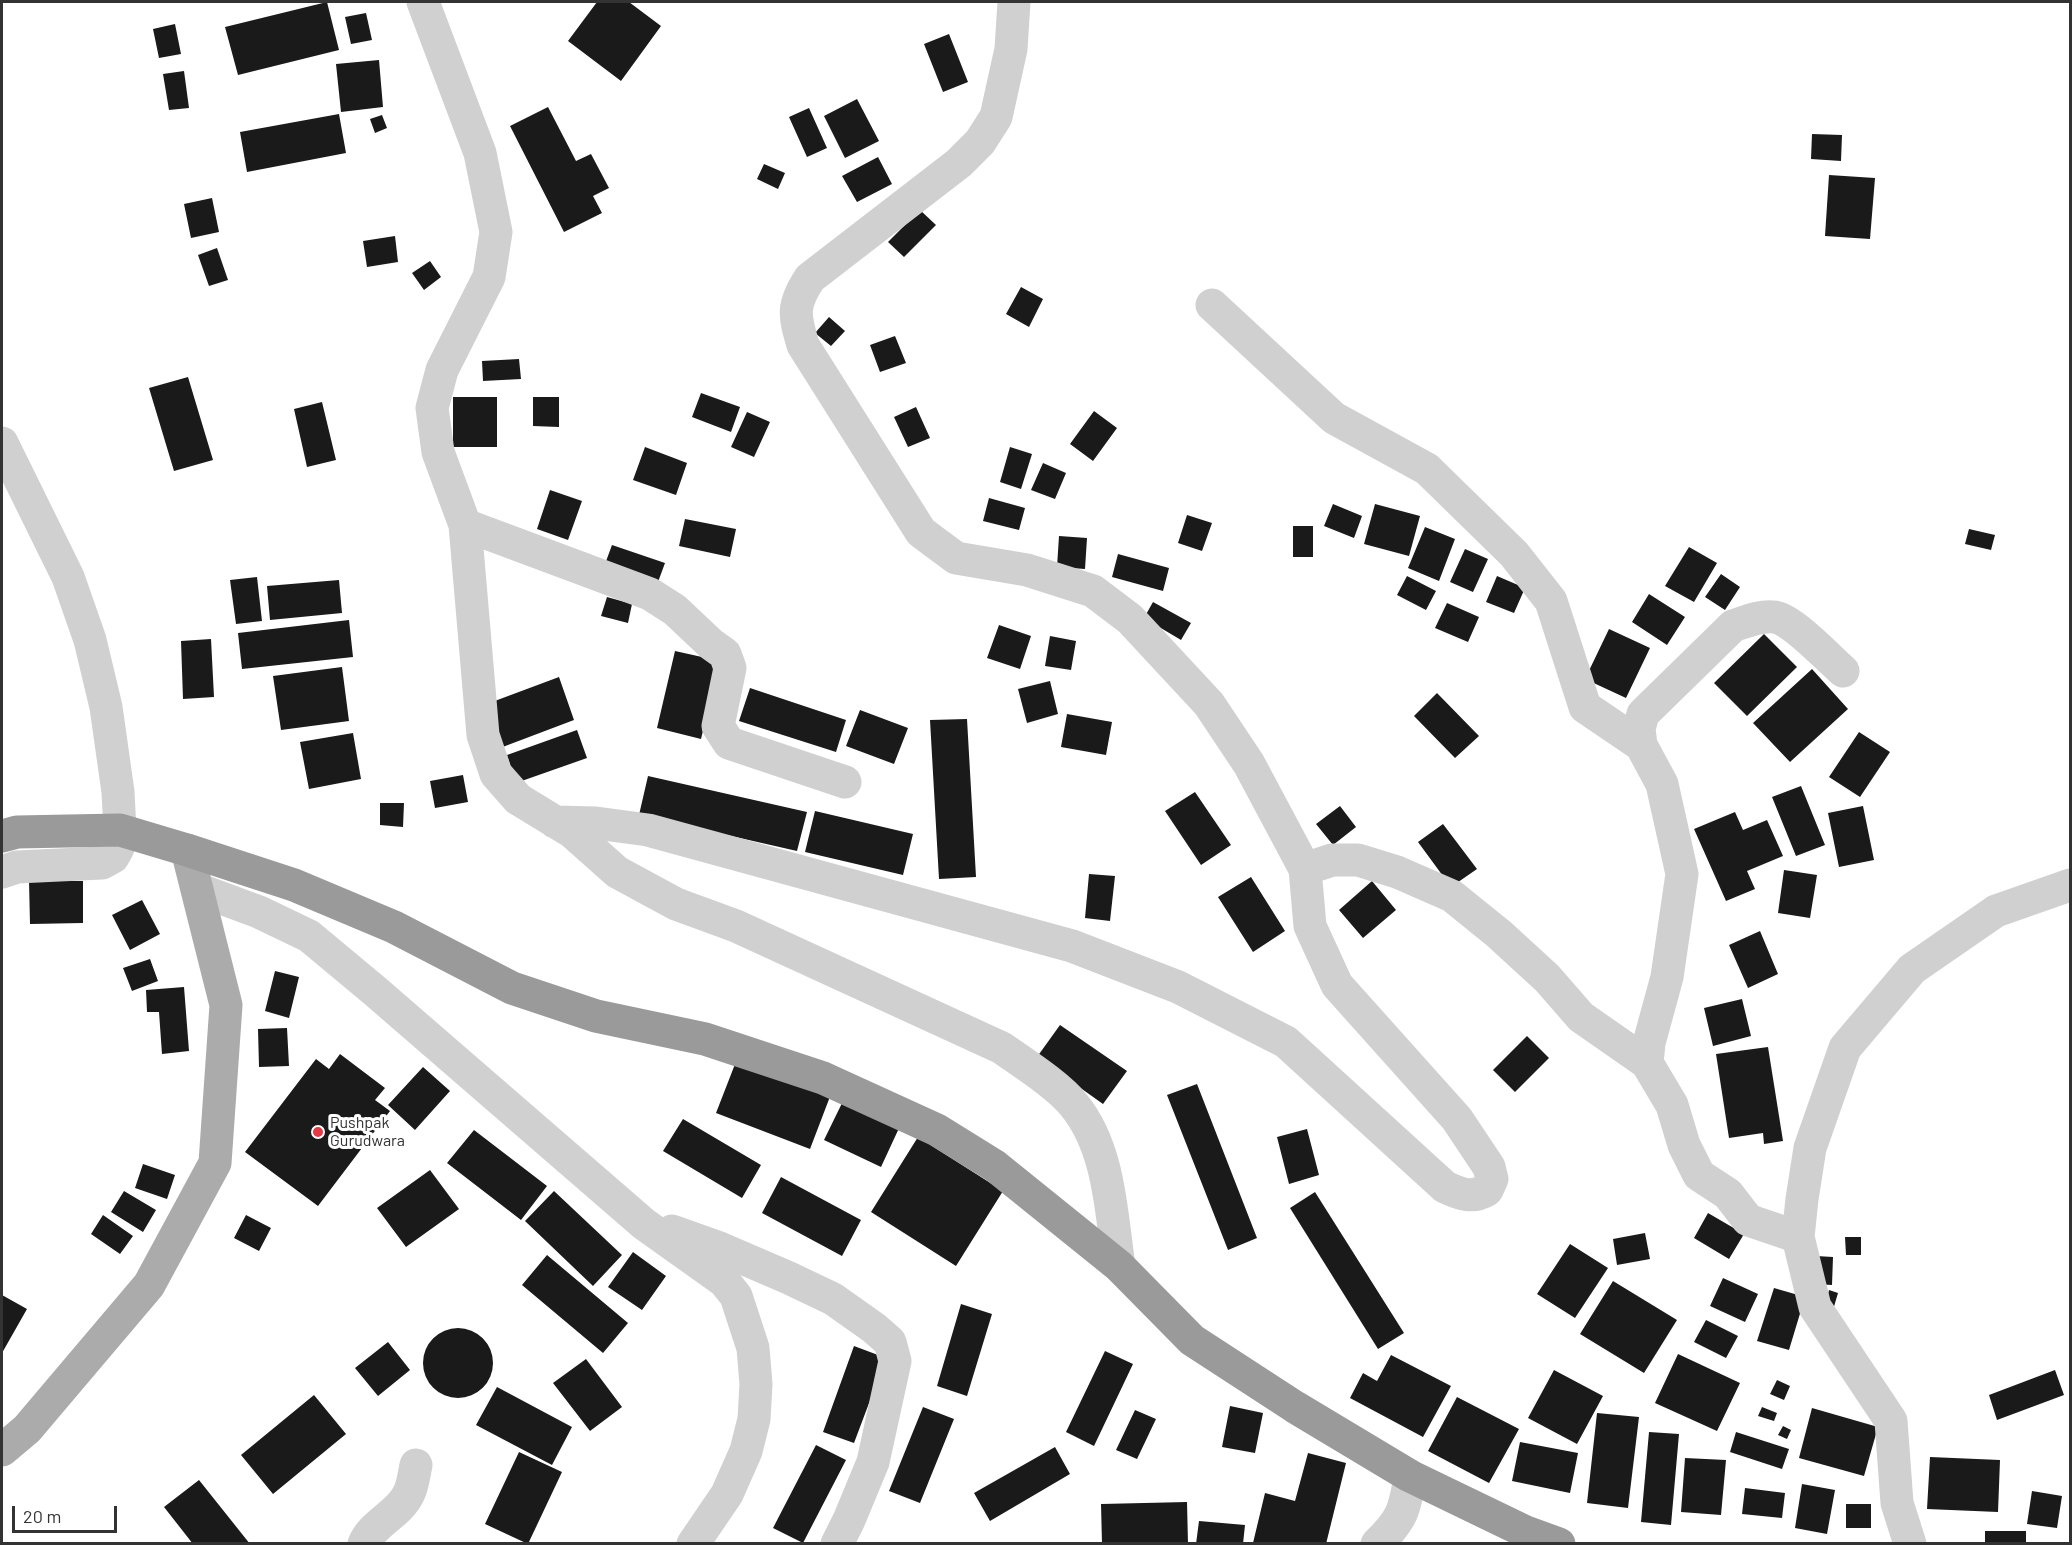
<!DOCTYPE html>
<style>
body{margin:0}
#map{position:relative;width:2072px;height:1545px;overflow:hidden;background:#fff;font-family:Barlow,sans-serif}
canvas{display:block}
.frame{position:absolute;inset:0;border:3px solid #333;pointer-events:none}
.scale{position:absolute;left:12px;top:1506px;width:105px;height:27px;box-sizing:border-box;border:3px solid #333;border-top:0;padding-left:8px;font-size:18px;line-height:21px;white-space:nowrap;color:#333;-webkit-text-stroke:4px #fff;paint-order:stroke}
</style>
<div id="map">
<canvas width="2072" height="1545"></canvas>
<div class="frame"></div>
<div class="scale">20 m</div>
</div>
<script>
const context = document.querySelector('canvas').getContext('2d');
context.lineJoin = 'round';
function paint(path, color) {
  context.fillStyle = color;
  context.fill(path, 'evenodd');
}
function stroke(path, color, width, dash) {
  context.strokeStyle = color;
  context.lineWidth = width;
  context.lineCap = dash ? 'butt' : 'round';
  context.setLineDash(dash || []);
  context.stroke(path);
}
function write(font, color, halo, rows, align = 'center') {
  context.font = font + ' Barlow,sans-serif';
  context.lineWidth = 6;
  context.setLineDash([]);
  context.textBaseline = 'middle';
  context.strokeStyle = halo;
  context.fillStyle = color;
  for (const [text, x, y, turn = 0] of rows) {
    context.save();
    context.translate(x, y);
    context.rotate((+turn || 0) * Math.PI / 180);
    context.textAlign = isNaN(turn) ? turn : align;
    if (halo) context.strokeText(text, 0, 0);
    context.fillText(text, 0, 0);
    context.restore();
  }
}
paint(new Path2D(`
 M327,2L339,50L238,75L225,27Z
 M597,2H629L661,26L621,81L568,41Z
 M366,13L372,40L351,44L345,17Z
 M175,24L181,54L159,58L153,29Z
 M949,34L968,82L943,92L924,44Z
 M379,60L383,107L341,112L336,64Z
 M184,71L189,108L169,110L163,74Z
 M857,99L879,141L845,158L824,116Z
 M548,107L576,161L591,154L609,188L593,196L602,213L564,232L510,126Z
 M809,108L827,148L807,157L789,117Z
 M339,114L346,153L247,172L240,132Z
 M382,115L387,128L375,133L370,119Z
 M1812,134L1842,135L1841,161L1811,159Z
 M878,157L892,184L857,202L842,176Z
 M764,164L785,173L778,189L757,179Z
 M1829,175L1875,178L1870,239L1825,236Z
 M212,198L219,232L191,238L184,204Z
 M920,210L936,225L904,257L888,242Z
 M395,236L398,262L367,267L363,241Z
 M217,248L228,280L209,286L198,255Z
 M430,261L441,277L424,290L412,273Z
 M1021,287L1043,299L1029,327L1006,314Z
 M829,317L845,331L831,346L815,333Z
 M895,336L906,363L880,372L870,345Z
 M519,359L521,379L483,381L482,361Z
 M188,377L213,460L174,471L149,388Z
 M701,393L740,407L731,432L692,417Z
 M453,397H497V447H453Z
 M533,397H559V427L533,426Z
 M322,402L336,460L307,467L294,409Z
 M916,407L930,438L908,447L894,417Z
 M1094,411L1117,428L1093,461L1070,444Z
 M747,412L770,422L754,457L731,447Z
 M645,447L687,463L676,495L633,480Z
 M1010,447L1032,454L1021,489L1000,482Z
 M1043,463L1066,473L1055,499L1031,490Z
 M550,490L582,501L568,540L537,529Z
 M989,498L1025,508L1019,530L983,521Z
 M1333,504L1362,516L1354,538L1324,526Z
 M1375,504L1420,516L1409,556L1364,544Z
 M1187,515L1212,523L1202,551L1178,543Z
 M685,519L736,529L730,557L679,546Z
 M1293,526H1313V557H1293Z
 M1425,527L1455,539L1439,581L1408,568Z
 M1969,529L1995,535L1991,550L1965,544Z
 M1059,536L1087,538L1085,569L1057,567Z
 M612,545L665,563L658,582L605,564Z
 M1689,547L1717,563L1694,602L1665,586Z
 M1465,549L1488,559L1473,592L1450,582Z
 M1118,554L1169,568L1163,591L1112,577Z
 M1721,574L1740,587L1725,610L1705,597Z
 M1407,576L1436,591L1426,610L1397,595Z
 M1497,576L1525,588L1514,613L1486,602Z
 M257,577L262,621L236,624L230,580Z
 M339,580L342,613L270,620L267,586Z
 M1649,594L1685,617L1667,645L1632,622Z
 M607,597L632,604L628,623L601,616Z
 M1153,602L1191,623L1181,640L1144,618Z
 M1447,603L1479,617L1468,642L1435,628Z
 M349,620L353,657L242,669L238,633Z
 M999,625L1031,636L1020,669L987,658Z
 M1609,629L1650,648L1626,698L1585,679Z
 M1764,634L1797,667L1747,716L1714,683Z
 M1050,636L1076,641L1071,670L1045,666Z
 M211,639L214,697L183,699L181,641Z
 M675,651L720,661L701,739L657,728Z
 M342,667L349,721L281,730L273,676Z
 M1812,669L1848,709L1790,762L1753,723Z
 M559,677L574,720L500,748L484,705Z
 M1050,681L1058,714L1027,723L1018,689Z
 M750,688L846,720L836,752L739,721Z
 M1437,693L1479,736L1455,758L1414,716Z
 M860,710L908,728L894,764L846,746Z
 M1067,714L1112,722L1106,755L1061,747Z
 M967,719L976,877L939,879L930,720Z
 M577,730L587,758L516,783L507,755Z
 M1859,732L1890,752L1860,797L1829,777Z
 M353,733L361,779L309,789L300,742Z
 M463,775L468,802L435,808L430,781Z
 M648,776L807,812L797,851L639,815Z
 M1801,786L1825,845L1796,856L1772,797Z
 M1195,792L1231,845L1201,865L1165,811Z
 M380,803H404L403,827L380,825Z
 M1340,806L1356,827L1333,845L1316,824Z
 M1863,806L1874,860L1839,867L1828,813Z
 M815,811L913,834L903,875L805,852Z
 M1735,812L1743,830L1767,820L1783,856L1747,871L1755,889L1726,901L1694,829Z
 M1443,824L1477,869L1451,887L1418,842Z
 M1784,870L1817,875L1810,918L1778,913Z
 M1089,874L1115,876L1110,921L1085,918Z
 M1251,877L1285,931L1253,952L1218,897Z
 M29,881H83V923L30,924Z
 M1372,881L1396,910L1363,938L1339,910Z
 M142,900L160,934L130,950L112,915Z
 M1760,931L1778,974L1748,988L1729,945Z
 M150,959L158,981L132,991L123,968Z
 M275,971L299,977L289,1018L265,1011Z
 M184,987L189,1051L162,1054L159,1012H147L146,990Z
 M1742,999L1751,1036L1713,1046L1704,1008Z
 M1060,1025L1127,1071L1103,1104L1037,1057Z
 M287,1028L289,1066L259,1067L258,1029Z
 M1527,1036L1549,1058L1515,1092L1493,1070Z
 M1768,1047L1783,1141L1764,1144L1763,1133L1729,1138L1716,1054Z
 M340,1054L385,1088L375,1100L390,1111L318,1206L245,1152L316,1059L329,1069Z
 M737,1059L831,1094L810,1149L716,1113Z
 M423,1067L450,1091L415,1130L388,1105Z
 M1197,1084L1257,1238L1228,1250L1167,1095Z
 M844,1099L900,1126L881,1167L824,1140Z
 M683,1119L761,1165L742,1198L663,1151Z
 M1307,1129L1319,1175L1289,1184L1277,1137Z
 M474,1130L547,1186L521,1220L447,1163Z
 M918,1137L1003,1191L956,1266L871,1212Z
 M143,1164L175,1175L167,1199L135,1188Z
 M430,1170L459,1209L406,1247L377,1208Z
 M781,1177L861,1220L842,1256L762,1213Z
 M124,1191L156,1210L143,1232L111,1212Z
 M554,1191L622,1255L593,1286L525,1221Z
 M1315,1192L1404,1333L1378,1349L1290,1208Z
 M1708,1213L1744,1234L1729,1259L1694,1238Z
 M103,1215L133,1236L120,1254L91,1234Z
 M246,1215L271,1228L259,1251L234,1238Z
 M1645,1233L1650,1259L1617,1265L1613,1239Z
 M1845,1237H1861V1255H1846Z
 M1570,1244L1608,1268L1575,1318L1537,1294Z
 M633,1252L666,1276L642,1310L608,1287Z
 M547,1255L628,1323L603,1353L522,1285Z
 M1816,1256L1833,1257L1832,1285L1814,1284Z
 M1723,1278L1758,1294L1745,1322L1710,1306Z
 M1613,1281L1677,1320L1644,1373L1580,1334Z
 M1774,1288L1805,1297L1789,1350L1757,1341Z
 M1829,1290L1838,1293L1833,1310L1825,1307Z
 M2,1295L27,1309L2,1353Z
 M961,1304L992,1314L967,1396L937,1386Z
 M1706,1320L1738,1336L1726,1358L1694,1342Z
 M423 1363a35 35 0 1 1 70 0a35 35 0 1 1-70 0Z
 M388,1342L410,1370L378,1396L355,1368Z
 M854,1346L886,1358L854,1443L823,1432Z
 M1105,1351L1133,1364L1094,1446L1066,1432Z
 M1678,1354L1740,1383L1717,1431L1655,1403Z
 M1391,1355L1451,1386L1423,1437L1350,1398L1363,1373L1377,1381Z
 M586,1359L622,1407L590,1431L553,1383Z
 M1554,1370L1603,1396L1577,1444L1528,1418Z
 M2055,1370L2064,1395L1997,1420L1989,1395Z
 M1777,1380L1790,1386L1784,1400L1770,1394Z
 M497,1387L572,1427L552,1465L476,1425Z
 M314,1395L346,1434L273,1494L241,1455Z
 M1457,1397L1519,1429L1489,1483L1428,1451Z
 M1230,1406L1263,1413L1255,1453L1222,1447Z
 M923,1407L954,1419L920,1503L889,1491Z
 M1762,1407L1777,1413L1774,1421L1758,1416Z
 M1812,1408L1878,1427L1864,1476L1799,1458Z
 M1135,1410L1156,1419L1137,1459L1116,1450Z
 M1597,1413L1639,1417L1628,1508L1587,1503Z
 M1783,1426L1791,1430L1787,1439L1778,1435Z
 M1649,1432L1679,1434L1671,1525L1641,1522Z
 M1736,1432L1789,1449L1782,1469L1730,1452Z
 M1520,1442L1578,1453L1570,1493L1512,1481Z
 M816,1445L846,1460L803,1543L773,1528Z
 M1055,1447L1070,1474L990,1521L974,1493Z
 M519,1452L562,1472L528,1544L485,1524Z
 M1308,1453L1346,1463L1326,1544L1253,1543L1265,1493L1295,1501Z
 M1930,1457L2000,1460L1998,1512L1927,1509Z
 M1685,1458L1726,1460L1721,1515L1681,1512Z
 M199,1480L250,1544H193L164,1507Z
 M1802,1484L1835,1490L1827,1534L1795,1528Z
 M1745,1488L1785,1493L1782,1518L1742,1514Z
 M2032,1491L2062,1496L2057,1528L2027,1524Z
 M1187,1502L1188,1544H1102L1101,1504Z
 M1846,1504H1871V1528H1846Z
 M1199,1521L1245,1525L1243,1544H1196Z
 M1985,1531H2026V1544H1985Z`), '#1a1a1a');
stroke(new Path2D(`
 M423,2L480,153L496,232L489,277L442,370L432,408L438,452L465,525L483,735L496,774L518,799L572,832L617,872L676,904L736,926L1002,1048C1023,1063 1058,1085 1074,1105C1110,1149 1111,1213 1119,1266
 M1212,305L1334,418L1427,469L1514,554L1551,601L1585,707L1641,745
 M2,443L68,577L90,640L106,707L118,792L120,830L118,848L113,857L102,863L17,867L2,872
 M465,525L650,594L675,610L711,644L725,654L730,668L718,726L729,743L845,782
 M555,822L596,823L648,830L1072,946L1178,987L1286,1042L1445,1187C1460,1194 1472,1199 1487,1190L1492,1179L1489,1167L1457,1119L1337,985L1310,926L1305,869L1249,764L1209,704L1130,619L1093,591L1027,570L956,558L921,532L803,345C794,315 792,305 810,278L959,163L980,142L996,117L1011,49L1014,2
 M1305,869L1332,860H1358L1397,872L1452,896L1499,934L1547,978L1581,1017L1647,1063L1672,1105L1684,1145L1699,1175L1728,1194L1748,1220L1798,1237
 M197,889L259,912L309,936L375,991L644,1224L724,1281L736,1296L753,1348L756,1384L754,1419L746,1451L727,1494L693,1544
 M1647,1063L1649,1043L1667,977L1682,874L1662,784L1641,745L1639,729L1643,714L1733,626C1745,622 1761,615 1774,617C1792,619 1828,658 1843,671
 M672,1231L717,1247L789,1278L833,1299L874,1328L890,1342L895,1361L873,1462L849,1520L837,1544
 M364,1544C372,1523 400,1514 409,1493C413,1485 414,1474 416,1465
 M1377,1544C1402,1520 1405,1510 1410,1476
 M1910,1544L1897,1503L1891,1421L1815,1307L1798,1237L1802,1199L1810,1148L1845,1048L1912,969L1996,911L2070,885`), '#d0d0d0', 33);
stroke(new Path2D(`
 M2,1450L27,1429L149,1285L215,1163L226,1005L187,850`), '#ababab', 33);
stroke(new Path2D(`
 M2,836L17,832L120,830L187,850L294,885L394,927L512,988L596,1016L705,1039L823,1078L937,1130L995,1166L1119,1266L1192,1340L1295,1407L1410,1476L1526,1532L1559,1544`), '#9a9a9a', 33);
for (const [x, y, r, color] of [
 [318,1132,6,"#e63946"]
]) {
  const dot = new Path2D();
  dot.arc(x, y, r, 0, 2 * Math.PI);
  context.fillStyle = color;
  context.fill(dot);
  stroke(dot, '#fff', 2);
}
write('16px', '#333', '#fff', [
 ["Pushpak",330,1123],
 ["Gurudwara",330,1141]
], 'left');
</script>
